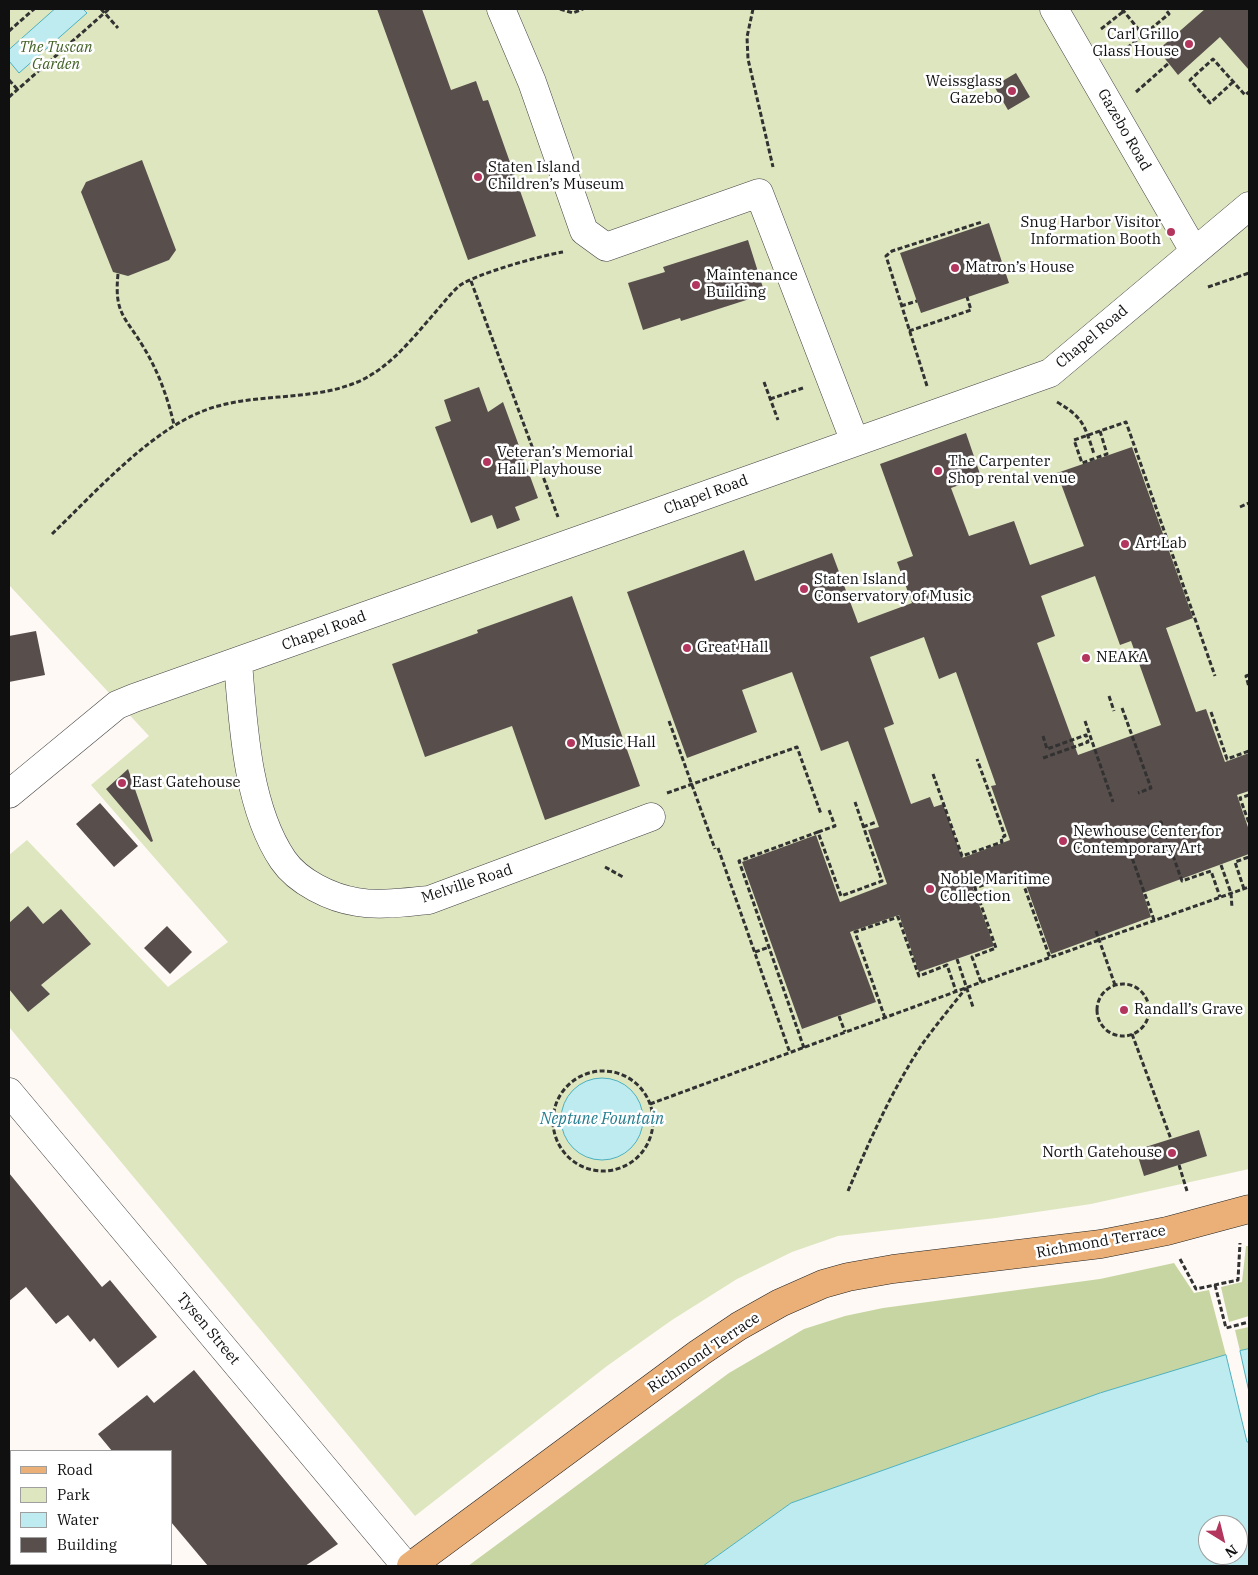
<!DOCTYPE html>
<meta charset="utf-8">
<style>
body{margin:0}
#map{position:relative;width:1258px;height:1575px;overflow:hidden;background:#fef9f4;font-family:"IBM Plex Serif",serif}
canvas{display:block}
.frame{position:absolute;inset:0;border:10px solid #101010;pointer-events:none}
.legend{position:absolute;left:10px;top:1450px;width:162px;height:115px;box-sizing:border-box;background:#fff;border:1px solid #9f9f9f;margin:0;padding:6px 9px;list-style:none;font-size:15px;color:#101010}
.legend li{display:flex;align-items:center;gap:10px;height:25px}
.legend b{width:25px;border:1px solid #9f9f9f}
.north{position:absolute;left:1198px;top:1515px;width:50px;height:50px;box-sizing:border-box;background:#fff;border:1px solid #9f9f9f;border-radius:50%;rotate:144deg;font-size:14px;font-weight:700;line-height:20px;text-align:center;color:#101010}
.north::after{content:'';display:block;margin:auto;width:18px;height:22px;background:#b2365d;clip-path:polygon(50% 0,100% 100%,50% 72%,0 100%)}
</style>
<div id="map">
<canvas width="1258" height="1575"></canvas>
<div class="frame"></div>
<ul class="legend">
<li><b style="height:6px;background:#eab078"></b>Road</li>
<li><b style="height:14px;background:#dee6c0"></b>Park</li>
<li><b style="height:14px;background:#beebf0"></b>Water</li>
<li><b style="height:14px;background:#584f4d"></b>Building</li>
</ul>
<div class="north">N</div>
</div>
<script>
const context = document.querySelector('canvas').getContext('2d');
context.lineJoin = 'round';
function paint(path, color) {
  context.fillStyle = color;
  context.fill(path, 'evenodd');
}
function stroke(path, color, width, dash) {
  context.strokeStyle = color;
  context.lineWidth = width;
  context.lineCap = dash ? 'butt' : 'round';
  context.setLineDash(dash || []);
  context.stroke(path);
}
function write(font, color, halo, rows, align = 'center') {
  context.font = font + ' "IBM Plex Serif",serif';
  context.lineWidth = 5;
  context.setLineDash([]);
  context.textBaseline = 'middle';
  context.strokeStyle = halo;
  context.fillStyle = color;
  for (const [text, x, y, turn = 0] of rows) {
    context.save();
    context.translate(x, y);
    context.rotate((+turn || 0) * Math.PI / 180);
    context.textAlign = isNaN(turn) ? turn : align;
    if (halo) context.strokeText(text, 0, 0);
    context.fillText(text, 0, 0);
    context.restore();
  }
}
paint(new Path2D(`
 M9,9H1249V1169L1091,1204L996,1218L838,1236L792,1252L737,1279L672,1320L607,1366L415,1516L9,1027V855L27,840L168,987L228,942L91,785L149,736L9,585Z`), '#dee6c0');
paint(new Path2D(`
 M1246,1246H1249V1316L1229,1322L1221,1287L1242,1282Z
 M1174,1263L1194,1293L1209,1290L1226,1355L1100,1393L791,1503L703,1566H468L729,1373L804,1329L845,1316L883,1308L1100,1279Z
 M1249,1327V1349L1240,1351L1235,1330Z`), '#c6d5a1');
const water = new Path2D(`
 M55,9H83L87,13L19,73L9,61V50Z
 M561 1119a41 41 0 1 1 82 0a41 41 0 1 1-82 0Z
 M1249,1349V1392L1240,1351Z
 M1226,1355L1247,1442H1249V1566H703L791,1503L1100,1393ZM1208,1525H1238V1555H1208Z`);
paint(water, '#beebf0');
stroke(water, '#4cb1c0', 1);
paint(new Path2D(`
 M377,9H422L451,90L476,81L483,101L488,100L536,236L468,260Z
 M1205,9H1249V70L1220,37L1178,75L1158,50Z
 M1016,73L1030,97L1008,110L994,86Z
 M142,160L176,250L169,260L128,276L113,272L81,192L86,182Z
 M989,223L1009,283L921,313L900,253Z
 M748,240L765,294L681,321L680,318L643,330L628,283L665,272L663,267Z
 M479,387L488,412L503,402L538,498L515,507L520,520L497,529L492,515L471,523L435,427L451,421L444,400Z
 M966,433L981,477L951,488L969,536L1014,521L1030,565L1084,546L1057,473L1132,447L1193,618L1166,628L1196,712L1206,709L1225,762L1249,753V791L1237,795L1249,830V854L1143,893L1151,917L1051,954L1021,871L973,888L994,946L919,972L899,915L850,932L876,1002L802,1029L742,862L816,835L840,902L887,884L868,830L879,827L848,741L821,751L792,672L742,690L757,732L687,758L627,592L744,550L755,581L832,553L858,623L912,603L897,562L913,556L880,464ZM1095,576L1120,645L1131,641L1161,725L1078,755L1037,643L1055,636L1041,596ZM924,637L939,679L956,672L996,785L991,786L1010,840L962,858L943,804L934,807L930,797L911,804L884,728L894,724L870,657Z
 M572,596L640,786L545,820L512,726L425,757L392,664L478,633L477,630Z
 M36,631L45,675L9,682V636Z
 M128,769L153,841L151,842L106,789Z
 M100,803L138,846L114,867L76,824Z
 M28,906L43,924L61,909L91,944L41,985L50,994L28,1012L9,989V923Z
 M167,926L192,952L170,974L144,948Z
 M1199,1130L1207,1156L1144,1176L1136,1150Z
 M9,1173L102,1287L110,1280L157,1337L118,1368L94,1338L90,1342L68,1315L56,1324L26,1287L9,1301Z
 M194,1370L307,1507L338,1544L305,1566H208L171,1522V1451H112L98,1434L147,1395L154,1403Z`), '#584f4d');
const minor = new Path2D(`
 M501,9L532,82L584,231L606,247L759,193L855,442
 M1054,9L1194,251
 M238,662C243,724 247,807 283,860C298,882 331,898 357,902C380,906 406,902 429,900L651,817
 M9,794L117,705L134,698L1050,373L1249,206
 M9,1092L406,1566`);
const major = new Path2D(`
 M411,1566L699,1353L739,1326L780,1303L823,1284L848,1277L893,1269L1101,1244L1167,1231L1249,1209`);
stroke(minor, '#434343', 29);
stroke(major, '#212121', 29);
stroke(new Path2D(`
 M101,9L118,28
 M560,9L573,13L583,9
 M753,9L747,37L748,59L773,167
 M1122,9L1143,35
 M1101,29L1124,11
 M9,31L34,9
 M1127,48L1169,14L1165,9
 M9,80L18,90
 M1233,82L1210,103L1190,80L1213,59L1245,95L1249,92
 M1136,92L1169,63
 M9,97L109,9
 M118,274C114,314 125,316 144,348C158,371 168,398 174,425
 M471,281L558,517
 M1208,287L1249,273
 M901,306L917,301
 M909,331L971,310L967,297
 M764,382L778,420
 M927,386L886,256L892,251L982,222
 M770,399L803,388
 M1057,402C1083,417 1085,426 1094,454
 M1100,431L1107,454L1082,463L1074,440L1126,422L1215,676
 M1240,507L1249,503
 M52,534C97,491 157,422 218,406C265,393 317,401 362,380C394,364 416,334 439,308C445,301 452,292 459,286C475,274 543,255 563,252
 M1249,675L1246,676L1249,687
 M1109,696L1114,711
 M1122,708L1151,788L1138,793
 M1211,712L1227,759L1249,751
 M669,721L715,849
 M1085,721L1113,802
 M1043,736L1047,749L1086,735L1088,742L1043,758
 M933,774L962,856L1002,842L1001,838L1005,836L977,759
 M667,793L797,747L821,814
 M1249,795L1240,798L1249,823
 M863,827L876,822
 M818,832L835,826L829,810
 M718,848L790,1053
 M1221,865L1231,893L1232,908
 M605,867L623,877
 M1244,889L1235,862L1249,857
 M1154,920L1124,835L1161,822L1182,881L1211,871L1220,897
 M1096,931L1115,985
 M755,952L769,947
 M957,959L973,1007
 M981,982L972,957L996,948L975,888L1019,872L1050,958
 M1097 1010a26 26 0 1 1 52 0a26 26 0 1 1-52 0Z
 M839,1016L845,1032
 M885,1018L855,932L898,917L919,976L947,965L956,991
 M1132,1034L1171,1139
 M804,1048L739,861L818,832L841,896L882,881L855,802
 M553 1121a50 50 0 1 1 100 0a50 50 0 1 1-100 0Z
 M650,1104L1009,972L1249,887
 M1179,1165L1187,1191
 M848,1191C869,1142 891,1092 921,1046C935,1026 951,1007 966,988
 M1180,1259L1196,1289L1238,1280L1240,1243
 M1215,1285L1226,1328L1249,1322`), '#323232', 3, [5, 2.5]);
stroke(minor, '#fff', 28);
stroke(major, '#eab078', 28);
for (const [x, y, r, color] of [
 [1189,44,5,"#b2365d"],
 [1012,91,5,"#b2365d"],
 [478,177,5,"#b2365d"],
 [1171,232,5,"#b2365d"],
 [955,268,5,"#b2365d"],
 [696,285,5,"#b2365d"],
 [487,462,5,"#b2365d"],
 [938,471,5,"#b2365d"],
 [1125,544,5,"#b2365d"],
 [804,589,5,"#b2365d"],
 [687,648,5,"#b2365d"],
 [1086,658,5,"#b2365d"],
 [571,743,5,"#b2365d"],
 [122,783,5,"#b2365d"],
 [1063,841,5,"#b2365d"],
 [930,889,5,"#b2365d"],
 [1124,1010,5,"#b2365d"],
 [1172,1153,5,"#b2365d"]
]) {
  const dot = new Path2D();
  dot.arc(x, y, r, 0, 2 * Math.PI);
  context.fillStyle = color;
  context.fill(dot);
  stroke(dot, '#fff', 2);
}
write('15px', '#101010', '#fff', [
 ["Carl Grillo",1179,35,"right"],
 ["Glass House",1179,52,"right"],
 ["Weissglass",1002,82,"right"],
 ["Gazebo",1002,99,"right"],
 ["Staten Island",488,168],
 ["Children’s Museum",488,185],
 ["Snug Harbor Visitor",1161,223,"right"],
 ["Information Booth",1161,240,"right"],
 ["Matron’s House",965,268],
 ["Maintenance",706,276],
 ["Building",706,293],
 ["Veteran’s Memorial",497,453],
 ["Hall Playhouse",497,470],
 ["The Carpenter",948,462],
 ["Shop rental venue",948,479],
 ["Art Lab",1135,544],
 ["Staten Island",814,580],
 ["Conservatory of Music",814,597],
 ["Great Hall",697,648],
 ["NEAKA",1096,658],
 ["Music Hall",581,743],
 ["East Gatehouse",132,783],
 ["Newhouse Center for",1073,832],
 ["Contemporary Art",1073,849],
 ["Noble Maritime",940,880],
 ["Collection",940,897],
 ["Randall’s Grave",1134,1010],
 ["North Gatehouse",1162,1153,"right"]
], 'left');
write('italic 15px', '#436226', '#fff', [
 ["The Tuscan",56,48],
 ["Garden",56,65]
]);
write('15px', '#101010', '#fff', [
 ["Gazebo Road",1124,130,60],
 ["Chapel Road",1092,337,-40],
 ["Chapel Road",706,495,-20],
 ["Chapel Road",324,631,-20],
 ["Melville Road",467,884,-18],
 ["Richmond Terrace",1101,1242,-10],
 ["Tysen Street",208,1329,50],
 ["Richmond Terrace",704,1353,-34]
]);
write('italic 16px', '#247d8f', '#fff', [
 ["Neptune Fountain",602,1119]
]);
</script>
